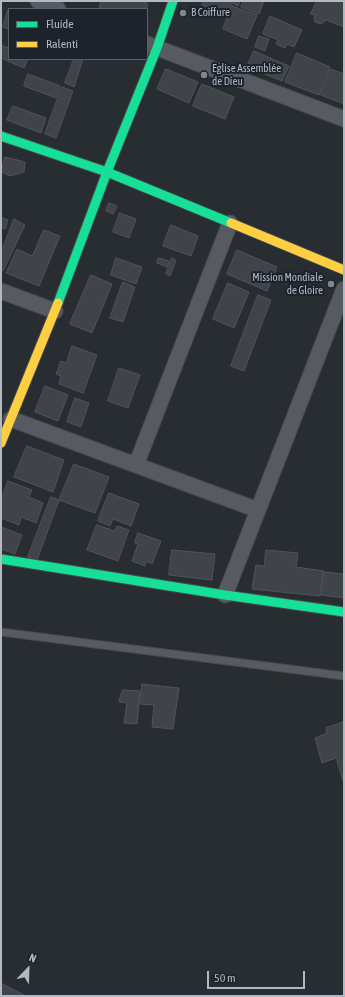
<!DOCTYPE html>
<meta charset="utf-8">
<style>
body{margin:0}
#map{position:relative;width:345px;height:997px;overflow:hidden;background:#282d32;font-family:"Asap Condensed",sans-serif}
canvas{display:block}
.frame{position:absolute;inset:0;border:2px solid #b2b9c3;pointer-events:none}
.legend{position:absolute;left:8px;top:8px;width:140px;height:52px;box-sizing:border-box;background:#1c232c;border:1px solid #585f68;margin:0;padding:5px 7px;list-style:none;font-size:12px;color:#b2b9c3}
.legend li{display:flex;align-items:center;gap:8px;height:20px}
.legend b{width:20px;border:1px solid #585f68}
.north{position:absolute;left:8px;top:949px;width:40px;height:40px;-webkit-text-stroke:3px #1c232c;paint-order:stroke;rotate:23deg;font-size:11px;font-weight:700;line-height:16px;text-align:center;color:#b2b9c3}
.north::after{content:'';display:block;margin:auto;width:14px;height:18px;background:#b2b9c3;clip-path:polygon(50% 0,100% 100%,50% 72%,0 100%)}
.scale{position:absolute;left:207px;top:971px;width:98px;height:18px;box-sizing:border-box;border:2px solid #b2b9c3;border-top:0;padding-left:5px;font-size:12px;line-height:14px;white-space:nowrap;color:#b2b9c3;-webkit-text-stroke:3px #1c232c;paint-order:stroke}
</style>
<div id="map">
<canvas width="345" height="997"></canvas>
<div class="frame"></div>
<ul class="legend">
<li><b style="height:5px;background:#16e098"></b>Fluide</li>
<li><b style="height:5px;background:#ffcf43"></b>Ralenti</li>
</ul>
<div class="north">N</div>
<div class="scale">50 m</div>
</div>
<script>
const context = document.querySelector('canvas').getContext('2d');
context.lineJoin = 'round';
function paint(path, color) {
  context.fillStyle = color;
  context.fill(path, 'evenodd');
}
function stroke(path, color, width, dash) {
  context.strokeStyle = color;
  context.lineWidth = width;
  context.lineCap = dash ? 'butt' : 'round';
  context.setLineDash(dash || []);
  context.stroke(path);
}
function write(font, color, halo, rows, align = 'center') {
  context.font = font + ' "Asap Condensed",sans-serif';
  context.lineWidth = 4;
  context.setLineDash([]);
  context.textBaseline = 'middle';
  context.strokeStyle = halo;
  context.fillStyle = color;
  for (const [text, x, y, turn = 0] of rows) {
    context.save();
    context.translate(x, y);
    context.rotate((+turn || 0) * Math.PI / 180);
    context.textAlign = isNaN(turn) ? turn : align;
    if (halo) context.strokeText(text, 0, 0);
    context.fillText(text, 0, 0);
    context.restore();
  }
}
const building = new Path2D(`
 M102,1H142L148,4L146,9H104L99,7Z
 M204,1H225L231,4L227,15L202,5Z
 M230,1H240L238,6L230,2Z
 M244,1H264L259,14L241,7Z
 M317,1H344V27L326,20L321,24L315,22L314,19L315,15L311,14Z
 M232,6L257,15L247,39L223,29Z
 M8,10L9,11V29L3,27Z
 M270,16L302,30L294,47L287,44L285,48L276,44L278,40L263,34Z
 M259,36L269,39L265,51L255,47Z
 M1,45L9,48V59H28L24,68L1,58Z
 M254,51L289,66L282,81L247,67Z
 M297,53L330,67L319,95L285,82Z
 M74,59H83L74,87L65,83Z
 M166,69L198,82L189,103L157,89Z
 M331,69L344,74V104L321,95Z
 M28,74L60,86L56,98L24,86Z
 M202,84L234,97L225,119L193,106Z
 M62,87L73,91L56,138L45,134Z
 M13,106L46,118L41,133L7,120Z
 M5,157L25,162L24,172L10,176L1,172Z
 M109,203L117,206L113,214L106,211Z
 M120,213L136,219L129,238L113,232Z
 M1,217L8,220L5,229L1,227Z
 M14,219L25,225L3,271L1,270V253Z
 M171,225L198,236L191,256L163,246Z
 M44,230L60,236L39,286L6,273L17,249L32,256Z
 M237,250L277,267L267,291L227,274Z
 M116,258L142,267L136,284L111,275Z
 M159,258L169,261L167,267L157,263Z
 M172,258L176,260L170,276L166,274Z
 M91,275L112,284L92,333L70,324Z
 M123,282L135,287L123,322L110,318Z
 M228,283L249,292L234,328L213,319Z
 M258,295L271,300L244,371L231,366Z
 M72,346L97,355L83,393L59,384L61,376L56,374L61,361L66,363Z
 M119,368L140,375L128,408L108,401Z
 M45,386L68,395L58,421L35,412Z
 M75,398L89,403L81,427L67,422Z
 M27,446L64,460L53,492L14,477Z
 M74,464L109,477L95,513L59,500Z
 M8,481L32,490L29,497L43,503L36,523L21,517L19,525L1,518V501Z
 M109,493L139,504L131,526L113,519L110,526L98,521Z
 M51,497L59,500L37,560L28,557Z
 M97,525L115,531L117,526L129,530L118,561L87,550Z
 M1,527L22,535L15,554L1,549Z
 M138,533L161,541L152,564L146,561L145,566L132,561L138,544L135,543Z
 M172,550L215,554L212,580L169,575Z
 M266,550L298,553L296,567L324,571L320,596L252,589L256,565L264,566Z
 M324,572L344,574V598L321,595Z
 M142,684L179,688L173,729L152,727L154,705L140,704Z
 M123,690L140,691L137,724L124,723L127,703L119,702Z
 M344,722V779L343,780L336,758L322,763L315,738L327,733L326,728Z
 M1,983L26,996H1Z`);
paint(building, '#404449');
stroke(building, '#4f545a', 1);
const lane = new Path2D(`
 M1,632L344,676`);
const street = new Path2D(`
 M38,1L58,9
 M147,44L344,119
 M1,291L55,311
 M11,419L258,510
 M136,465L230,223
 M225,595L344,289`);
const fast = new Path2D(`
 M1,136L107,172L231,223
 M58,303L107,172L157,48L173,1
 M1,559L225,595L344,612`);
const slow = new Path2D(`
 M231,223L344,270
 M1,443L58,303`);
stroke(lane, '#46494d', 9);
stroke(street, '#46494d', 17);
stroke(fast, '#46494d', 11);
stroke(slow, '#46494d', 11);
stroke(lane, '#575b61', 7);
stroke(street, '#575b61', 15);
stroke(fast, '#16e098', 9);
stroke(slow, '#ffcf43', 9);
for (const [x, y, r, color] of [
 [183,13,4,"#828890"],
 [204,75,4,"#828890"],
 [331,284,4,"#828890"]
]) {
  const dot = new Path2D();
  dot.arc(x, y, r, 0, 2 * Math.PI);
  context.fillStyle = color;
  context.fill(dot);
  stroke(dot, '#1c232c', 1.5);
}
write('11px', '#b2b9c3', '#1c232c', [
 ["B Coiffure",191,13],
 ["Eglise Assemblée",212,69],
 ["de Dieu",212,82],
 ["Mission Mondiale",323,278,"right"],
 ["de Gloire",323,291,"right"]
], 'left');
</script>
